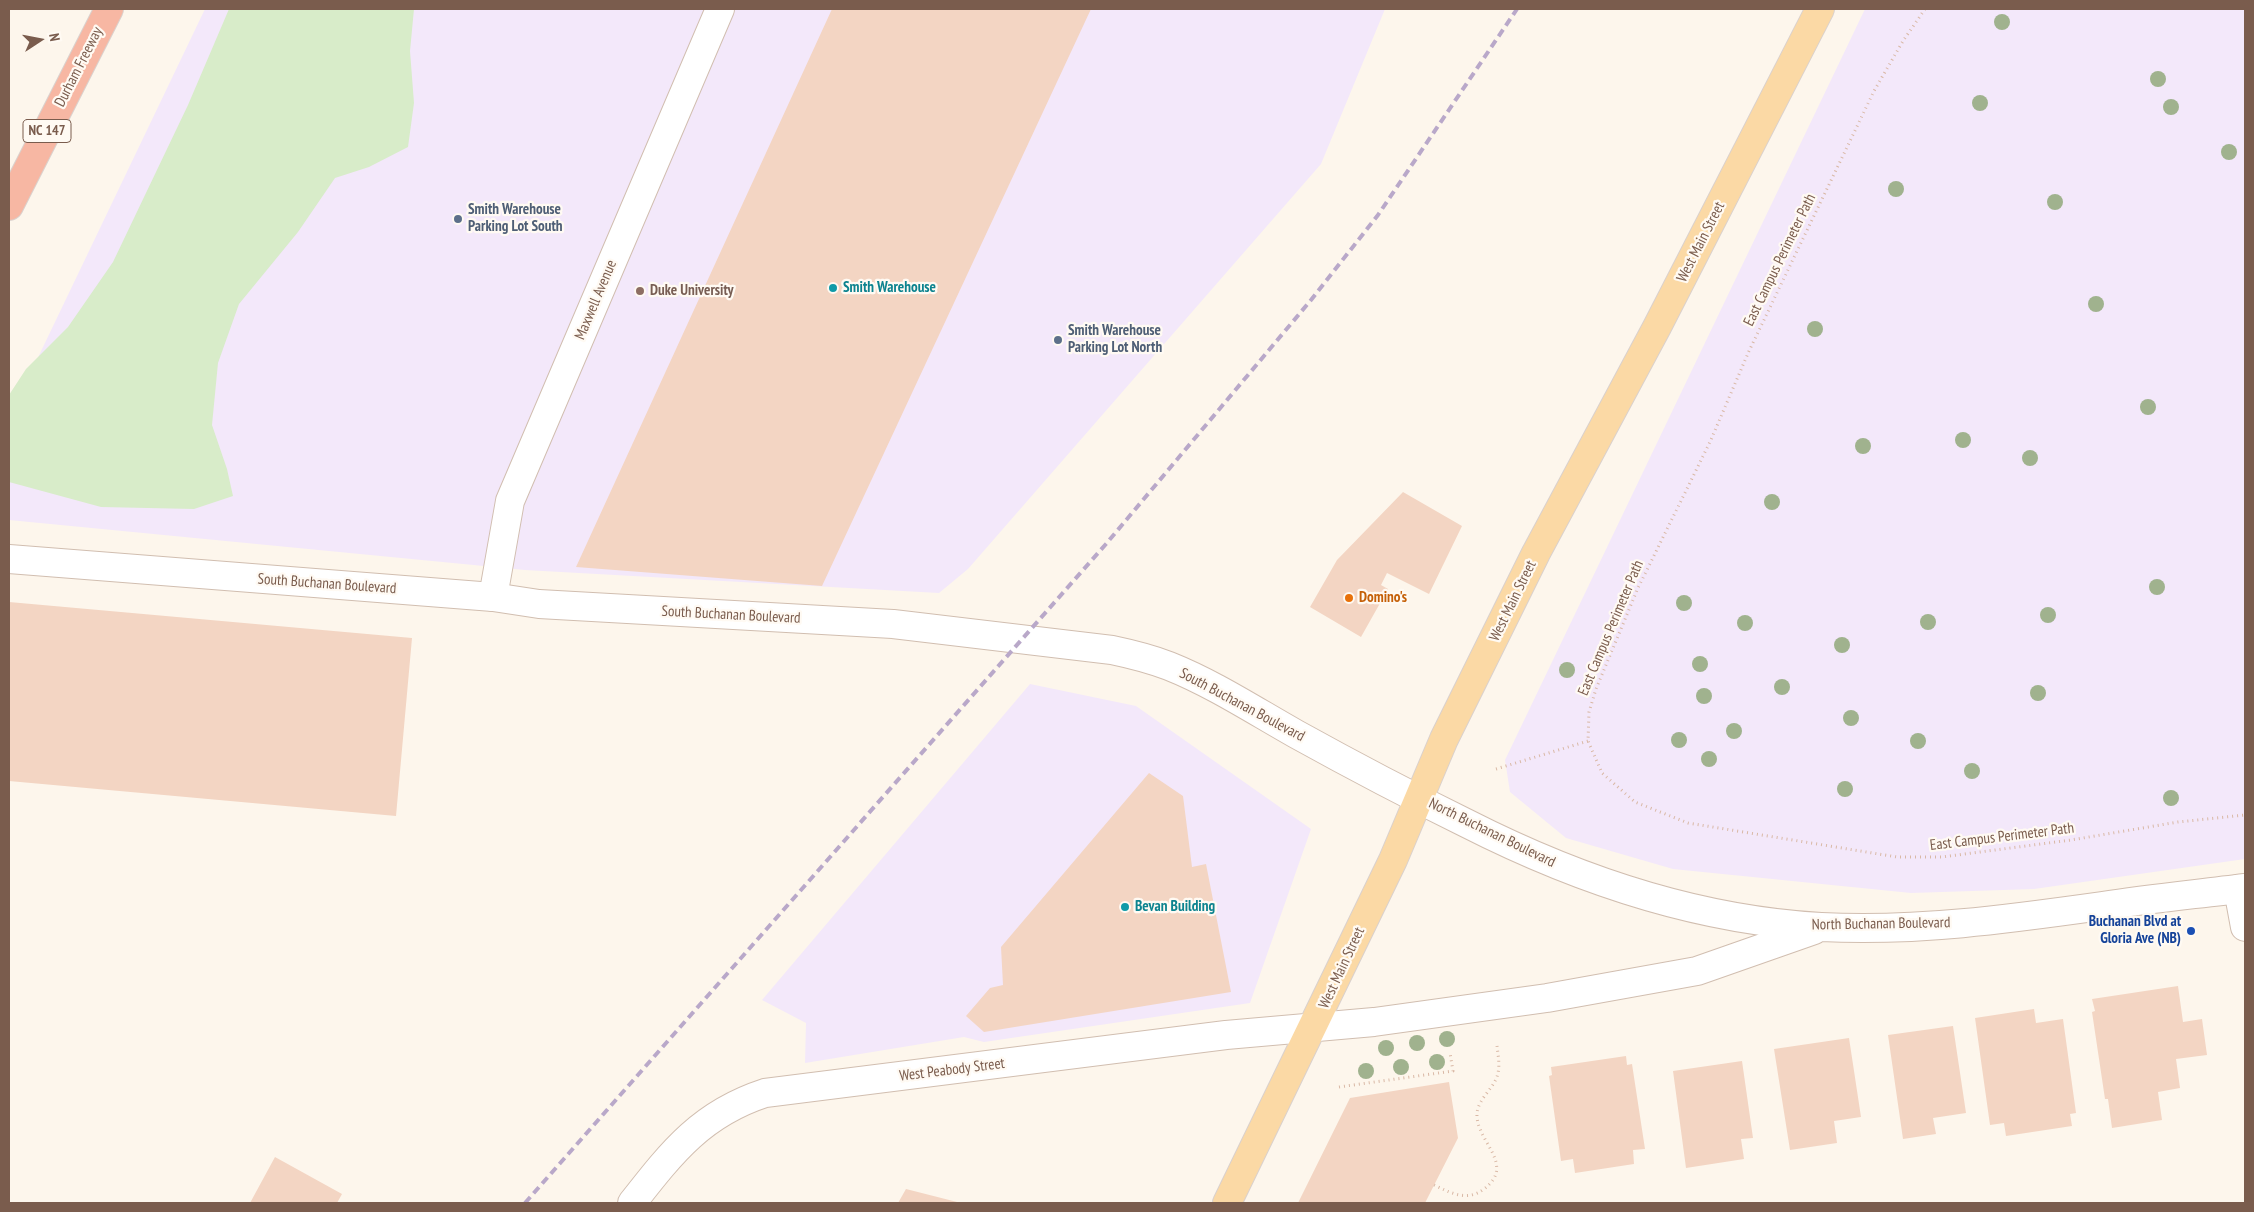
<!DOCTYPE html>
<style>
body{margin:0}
#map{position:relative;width:2254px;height:1212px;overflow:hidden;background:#fdf6ec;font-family:"PT Sans Narrow",sans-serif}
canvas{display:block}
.frame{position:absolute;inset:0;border:10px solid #7a5c4d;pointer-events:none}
.north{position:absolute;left:15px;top:15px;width:50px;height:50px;-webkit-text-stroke:4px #fffaf3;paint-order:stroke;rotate:79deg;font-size:14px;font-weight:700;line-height:20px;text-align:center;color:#7a5c4d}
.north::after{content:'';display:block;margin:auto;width:18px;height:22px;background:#7a5c4d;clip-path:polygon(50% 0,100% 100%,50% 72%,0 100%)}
</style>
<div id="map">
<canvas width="2254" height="1212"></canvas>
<div class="frame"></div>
<div class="north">N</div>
</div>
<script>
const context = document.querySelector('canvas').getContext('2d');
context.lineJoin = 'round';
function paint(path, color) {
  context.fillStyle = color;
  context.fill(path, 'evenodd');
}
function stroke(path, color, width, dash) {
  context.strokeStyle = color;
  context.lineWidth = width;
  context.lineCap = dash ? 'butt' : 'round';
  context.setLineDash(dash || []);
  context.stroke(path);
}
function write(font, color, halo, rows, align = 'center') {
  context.font = font + ' "PT Sans Narrow",sans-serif';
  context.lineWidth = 4.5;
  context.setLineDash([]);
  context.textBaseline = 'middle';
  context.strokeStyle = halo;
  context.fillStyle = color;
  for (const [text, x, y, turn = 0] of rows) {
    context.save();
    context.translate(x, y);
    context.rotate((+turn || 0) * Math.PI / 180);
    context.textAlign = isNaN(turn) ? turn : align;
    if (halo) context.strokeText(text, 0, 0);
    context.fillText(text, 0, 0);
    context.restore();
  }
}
paint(new Path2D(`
 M205,9H1385L1321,164L968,569L939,593L525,570L9,520V418Z
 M1865,9H2245V859L2034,889L1911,893L1673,869L1566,838L1510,792L1505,760Z
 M1030,684L1136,706L1311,829L1250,1003L984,1042L964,1037L805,1063L806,1023L762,1000Z`), '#f3e8fa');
paint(new Path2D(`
 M229,9H414L410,51L414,103L408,147L369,167L335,178L298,232L239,304L218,363L212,425L227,469L233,496L194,509L101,507L9,482V395L26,369L68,327L113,262L188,105Z`), '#d8ecc9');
paint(new Path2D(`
 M832,9H1091L822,586L576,567Z
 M1403,492L1462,526L1429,594L1387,573L1381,585L1388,589L1361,637L1310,607L1337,560Z
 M9,602L412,638L396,816L9,781Z
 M1149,773L1183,796L1192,867L1206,864L1231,992L984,1032L966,1016L990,988L1003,985L1001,947Z
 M2178,986L2183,1022L2202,1019L2207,1055L2176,1059L2180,1088L2158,1092L2162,1120L2112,1128L2108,1099H2105L2092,1012L2095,1011L2092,999Z
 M2034,1009L2036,1023L2063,1019L2076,1113L2070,1114L2072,1126L2006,1136L2004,1123L1990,1125L1975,1018Z
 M1953,1026L1966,1113L1933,1118L1936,1134L1903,1139L1888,1035Z
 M1849,1038L1861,1117L1834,1121L1837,1143L1790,1150L1774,1049Z
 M1626,1056L1627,1065L1632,1064L1645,1149L1633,1150L1634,1164L1575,1173L1573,1159L1561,1161L1549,1076L1552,1075L1551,1067Z
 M1742,1061L1753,1138L1741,1139L1744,1159L1686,1168L1673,1071Z
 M1449,1082L1458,1138L1425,1203H1298L1350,1098Z
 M275,1157L342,1194L337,1203H250Z
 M906,1189L961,1203H898Z`), '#f3d5c3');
const minor = new Path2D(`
 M493,597L510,501L720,9
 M2238,889L2245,927`);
const tertiary = new Path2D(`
 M9,559L493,597L539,604L893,624L1112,650C1131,654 1151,659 1169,666C1214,684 1255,711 1296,734C1352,765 1409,795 1466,823C1576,879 1698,920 1821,927C1916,932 2009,919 2102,906C2150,899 2198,894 2245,888
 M632,1203C672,1152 701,1114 765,1093L1226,1035L1374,1022L1547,998L1697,971L1814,930`);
const primary = new Path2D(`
 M1227,1203L1393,860L1444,739L1536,553L1657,327L1820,9`);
const motorway = new Path2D(`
 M9,206L109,9`);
stroke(minor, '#d1beb0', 30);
stroke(tertiary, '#d1beb0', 30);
stroke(primary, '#dad1cd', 30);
stroke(motorway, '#dad1cd', 30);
stroke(new Path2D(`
 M1925,9L1903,41L1874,91L1749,351L1710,442L1638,588L1596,689L1589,712L1588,741L1602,773L1635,802L1688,823L1897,857H1942L2071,840L2178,822L2245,815
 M1496,769L1588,741
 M1339,1087L1453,1071L1450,1053
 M1434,1185C1451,1193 1467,1202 1484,1189C1517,1164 1475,1141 1477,1113C1479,1097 1495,1088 1498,1073C1500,1064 1498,1055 1497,1046`), '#d9b8a5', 3, [1, 4]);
stroke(minor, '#fff', 28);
stroke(tertiary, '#fff', 28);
stroke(primary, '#fbd9a5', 28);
stroke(motorway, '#f7b7a3', 28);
stroke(new Path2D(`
 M525,1203L1106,544L1311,300L1378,215L1517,9`), '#b9a8c9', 4, [8, 5]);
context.fillStyle = '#a0b28e';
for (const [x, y] of [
 [2002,22],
 [2158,79],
 [1980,103],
 [2171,107],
 [2229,152],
 [1896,189],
 [2055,202],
 [2096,304],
 [1815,329],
 [2148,407],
 [1963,440],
 [1863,446],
 [2030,458],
 [1772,502],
 [2157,587],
 [1684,603],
 [2048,615],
 [1928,622],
 [1745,623],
 [1842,645],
 [1700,664],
 [1567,670],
 [1782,687],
 [2038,693],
 [1704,696],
 [1851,718],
 [1734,731],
 [1679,740],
 [1918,741],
 [1709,759],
 [1972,771],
 [1845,789],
 [2171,798],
 [1447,1039],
 [1417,1043],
 [1386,1048],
 [1437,1062],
 [1401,1067],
 [1366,1071]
]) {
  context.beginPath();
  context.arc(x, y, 8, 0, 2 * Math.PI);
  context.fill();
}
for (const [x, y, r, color] of [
 [458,219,5,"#5c6f8a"],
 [833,288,5,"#0f9aa8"],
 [640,291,5,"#8d6e63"],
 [1058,340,5,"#5c6f8a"],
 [1349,598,5,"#e8710a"],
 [1125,907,5,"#0f9aa8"],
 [2191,931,5,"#1a4fb4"]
]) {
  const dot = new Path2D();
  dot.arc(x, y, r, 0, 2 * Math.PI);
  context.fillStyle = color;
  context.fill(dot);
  stroke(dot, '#fffaf3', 2);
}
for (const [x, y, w] of [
 [47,131,48]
]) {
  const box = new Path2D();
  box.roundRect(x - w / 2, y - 11.5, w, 23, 4);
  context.fillStyle = '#fffaf3';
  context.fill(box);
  stroke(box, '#7a5c4d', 1);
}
write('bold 14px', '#7a5c4d', null, [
 ["NC 147",47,131]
]);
write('15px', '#7a5c4d', '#fffaf3', [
 ["Durham Freeway",79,67,-63],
 ["West Main Street",1701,242,-63],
 ["East Campus Perimeter Path",1780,260,-64],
 ["Maxwell Avenue",596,300,-67],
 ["South Buchanan Boulevard",327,584,4],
 ["West Main Street",1513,601,-64],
 ["South Buchanan Boulevard",731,615,3],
 ["East Campus Perimeter Path",1611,628,-67],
 ["South Buchanan Boulevard",1242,705,28],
 ["North Buchanan Boulevard",1492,833,26],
 ["East Campus Perimeter Path",2002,837,-7],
 ["North Buchanan Boulevard",1881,924,-1],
 ["West Main Street",1342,968,-65],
 ["West Peabody Street",952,1070,-7]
]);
write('bold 15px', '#4e5e75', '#fffaf3', [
 ["Smith Warehouse",468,210],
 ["Parking Lot South",468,227],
 ["Smith Warehouse",1068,331],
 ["Parking Lot North",1068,348]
], 'left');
write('bold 15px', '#0d838f', '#fffaf3', [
 ["Smith Warehouse",843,288],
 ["Bevan Building",1135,907]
], 'left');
write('bold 15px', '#785e54', '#fffaf3', [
 ["Duke University",650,291]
], 'left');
write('bold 15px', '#c56008', '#fffaf3', [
 ["Domino's",1359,598]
], 'left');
write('bold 15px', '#164399', '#fffaf3', [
 ["Buchanan Blvd at",2181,922],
 ["Gloria Ave (NB)",2181,939]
], 'right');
</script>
